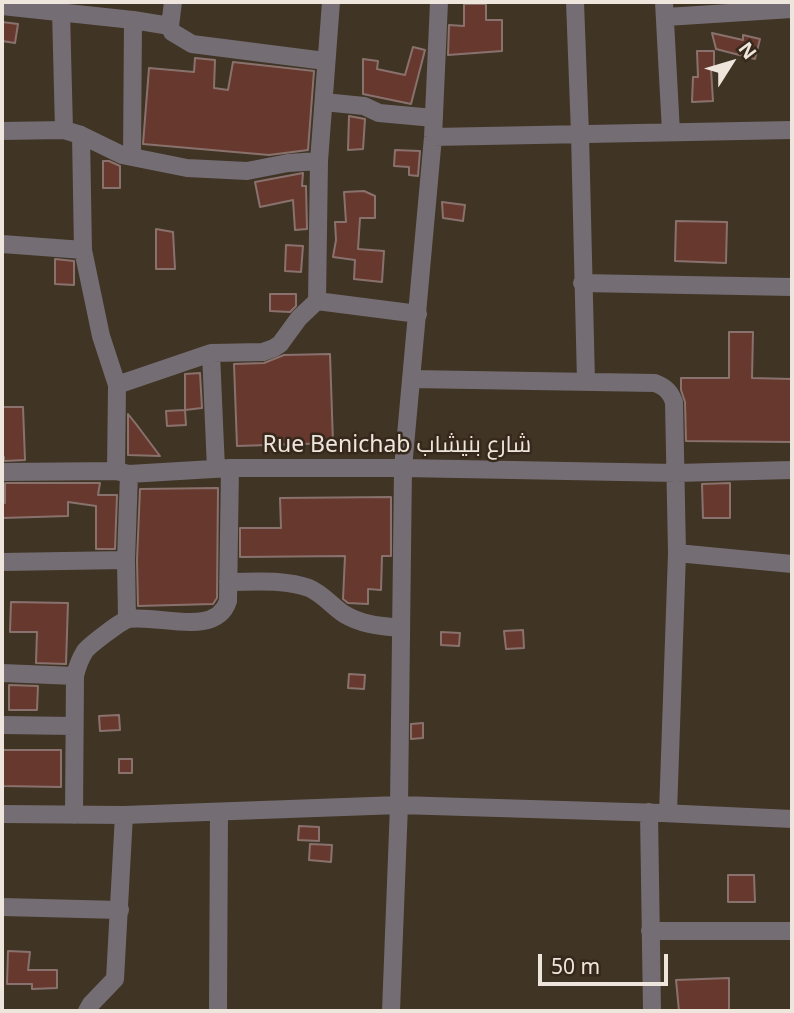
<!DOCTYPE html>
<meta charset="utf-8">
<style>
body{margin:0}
#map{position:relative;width:794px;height:1013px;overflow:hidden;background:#403425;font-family:"Noto Sans",sans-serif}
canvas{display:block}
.frame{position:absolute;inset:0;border:4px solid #eee6dd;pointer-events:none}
.north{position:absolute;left:696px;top:28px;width:70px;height:70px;-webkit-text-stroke:5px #36291b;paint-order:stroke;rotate:53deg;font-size:19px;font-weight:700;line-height:28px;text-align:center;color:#eee6dd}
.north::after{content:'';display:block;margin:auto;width:24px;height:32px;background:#eee6dd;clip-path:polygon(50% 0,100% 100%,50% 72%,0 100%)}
.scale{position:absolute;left:538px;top:954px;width:130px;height:32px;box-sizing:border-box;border:4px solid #eee6dd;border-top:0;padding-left:9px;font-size:21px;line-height:24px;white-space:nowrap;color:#eee6dd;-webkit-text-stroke:5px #36291b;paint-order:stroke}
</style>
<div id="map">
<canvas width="794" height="1013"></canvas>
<div class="frame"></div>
<div class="north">N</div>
<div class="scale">50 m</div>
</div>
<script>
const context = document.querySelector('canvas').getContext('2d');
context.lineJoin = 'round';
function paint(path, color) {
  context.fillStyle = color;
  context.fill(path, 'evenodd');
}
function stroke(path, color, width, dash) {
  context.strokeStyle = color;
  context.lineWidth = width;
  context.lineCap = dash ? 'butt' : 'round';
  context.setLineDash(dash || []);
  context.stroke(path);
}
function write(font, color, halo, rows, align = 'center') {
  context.font = font + ' "Noto Sans",Cairo,sans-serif';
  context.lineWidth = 5;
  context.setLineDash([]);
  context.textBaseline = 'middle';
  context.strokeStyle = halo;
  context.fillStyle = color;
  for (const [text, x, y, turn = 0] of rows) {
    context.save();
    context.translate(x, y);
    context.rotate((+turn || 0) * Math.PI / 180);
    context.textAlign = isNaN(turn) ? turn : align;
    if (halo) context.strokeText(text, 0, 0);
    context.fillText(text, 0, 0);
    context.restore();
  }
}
const building = new Path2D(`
 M464,4H486V20H502V51L448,55L449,25L464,26Z
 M2,22L18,24L15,43L2,41Z
 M712,33L743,40V35L760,39L755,59L716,49Z
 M413,47L425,50L411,104L363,94V59L378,61L377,69L405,75Z
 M697,51H714V69H711L713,101L692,102L693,77H698Z
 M195,58L215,60L214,88L228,90L233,62L314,71L308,150L269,155L143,144L149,68L194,72Z
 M349,116L365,119L363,149L348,150Z
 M395,150L420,151L418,176L409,175V167L394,166Z
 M103,161H109L120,166V188H103Z
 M303,173L302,186H306L307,229L295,230L293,200L260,207L255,182Z
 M364,191L375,196V218H360L358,249L384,251L382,282L354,279L355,260L333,257L336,240L335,222H346L344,192Z
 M442,202L465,205L463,221L443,218Z
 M676,221L727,222L726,263L675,261Z
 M156,229L173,232L175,269H156Z
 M286,245L303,246L301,272L285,271Z
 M55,259L74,261V285L55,284Z
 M270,294H296V306L290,312L270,311Z
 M729,332H753L752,378L792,379V442L686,441L685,402L681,390V378H729Z
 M330,354L333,443L237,446L234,364L264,363L284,355Z
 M200,373L202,408L185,410V374Z
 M2,407H23L25,460L4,461V457H2Z
 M185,410L186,425L167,426L166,411Z
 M128,414L136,424L160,456L128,455Z
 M5,483H100L98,495H117L115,549H96V506L68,502V516L2,518V503H5Z
 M730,483V518H703L702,484Z
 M218,488L217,598L213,604L138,606L137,560L140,489Z
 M391,497V556H382L381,590L368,589V604L348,603L343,599L345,556L240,557V528H281L280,498Z
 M11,602L68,603L66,664L36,663L37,632H10Z
 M523,630L524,648L506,649L504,631Z
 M441,632L460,633L459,646L441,645Z
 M349,674L365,675L364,689L348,688Z
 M9,685L38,686L37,710H9Z
 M119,715L120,730L100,731L99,716Z
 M423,723V738L411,739V724Z
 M2,750H61V787L2,786Z
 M119,759H132V773H119Z
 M299,826L319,827V841L298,840Z
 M310,844L332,845L331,862L309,860Z
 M728,875H754L755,902H728Z
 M8,951L30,952L28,970H57V988L32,989V984H7Z
 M729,978V1011H679L676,980Z`);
paint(building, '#67382e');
stroke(building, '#89726d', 2);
stroke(new Path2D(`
 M331,2L319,161L317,301L418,314
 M575,2L580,134L586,381
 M664,2L671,132
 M2,6L133,20L170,26L173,2
 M61,11L64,130
 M666,17L792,9
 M170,26L172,32L192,44L325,61
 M324,102L364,106L379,113L434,118
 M2,131L64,130L81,135L122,155L187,168L247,171L288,163L319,161
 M81,135L83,250L101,336L117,385L116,471
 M433,137L792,130
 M132,156L133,20
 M2,244L83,250
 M582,283L792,287
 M211,353L263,352L274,348L280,344L299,318L317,301
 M411,379L655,383C665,387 670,391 674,402L677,553L668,813
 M117,385L211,353L216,469
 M2,472L116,471L129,474L230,468H403L676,473L792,470
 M677,553L792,564
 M126,560L127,619
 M2,562L126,560L129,474
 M228,582C255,582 284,579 309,588C323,594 332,606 344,614C362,625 381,626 401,628
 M2,673L75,676
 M2,725L74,726
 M649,812L652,1011
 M2,814L124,815L399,805L662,813L792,819
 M74,815L75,676C77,667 80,659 85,651C90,645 122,620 129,619C158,614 216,638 228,601L230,468
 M2,907L120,910
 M650,931H792
 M87,1011L91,1004L115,979L124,815
 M218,1011L219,812
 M391,1011L399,805L403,468L433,137L439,2`), '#746d73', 18);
write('23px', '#eee6dd', '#36291b', [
 ["Rue Benichab شارع بنيشاب",397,445]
]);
</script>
